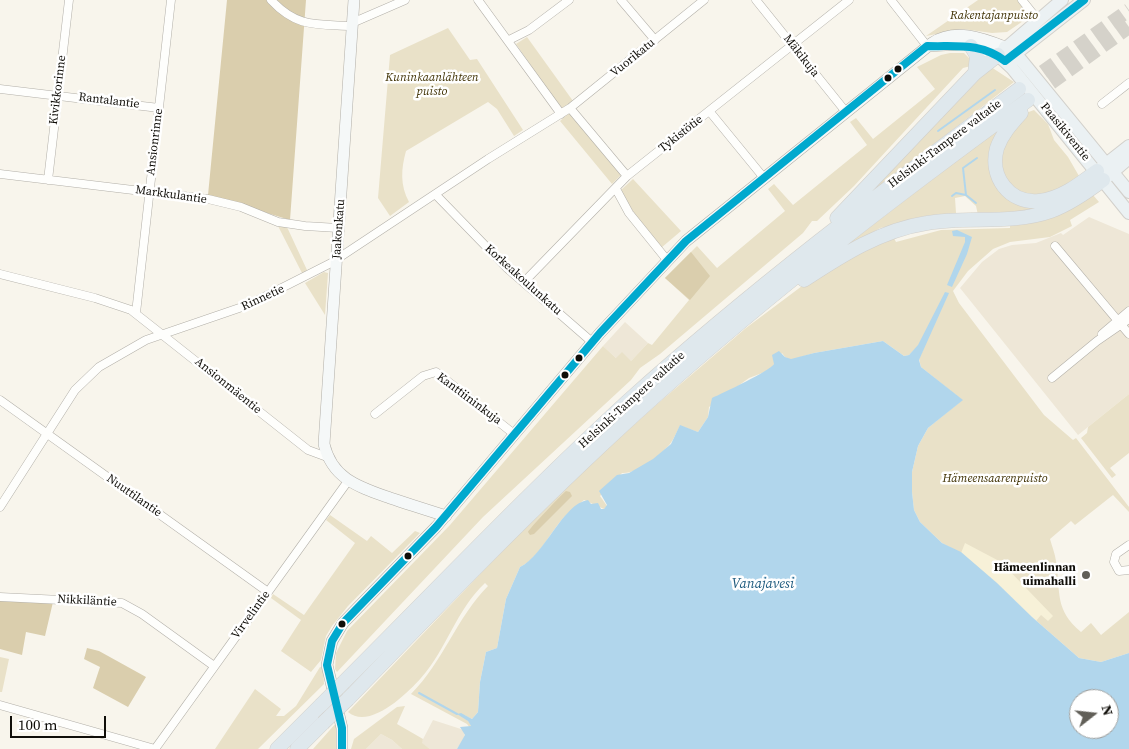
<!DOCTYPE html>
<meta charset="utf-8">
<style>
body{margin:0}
#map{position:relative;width:1129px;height:749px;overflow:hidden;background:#f8f5ec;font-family:"Source Serif 4",serif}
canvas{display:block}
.north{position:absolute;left:1069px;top:689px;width:50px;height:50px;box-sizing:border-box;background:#fff;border:1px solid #9f9f9d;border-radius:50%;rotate:74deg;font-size:14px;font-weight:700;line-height:20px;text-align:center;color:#100e09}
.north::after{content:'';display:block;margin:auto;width:18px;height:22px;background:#615f58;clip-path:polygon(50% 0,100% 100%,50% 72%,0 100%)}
.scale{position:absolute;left:10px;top:716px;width:96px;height:22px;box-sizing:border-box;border:2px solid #100e09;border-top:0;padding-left:6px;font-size:15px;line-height:18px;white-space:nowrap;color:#100e09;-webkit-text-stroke:4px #fff;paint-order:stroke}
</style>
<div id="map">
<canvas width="1129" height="749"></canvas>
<div class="north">N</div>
<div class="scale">100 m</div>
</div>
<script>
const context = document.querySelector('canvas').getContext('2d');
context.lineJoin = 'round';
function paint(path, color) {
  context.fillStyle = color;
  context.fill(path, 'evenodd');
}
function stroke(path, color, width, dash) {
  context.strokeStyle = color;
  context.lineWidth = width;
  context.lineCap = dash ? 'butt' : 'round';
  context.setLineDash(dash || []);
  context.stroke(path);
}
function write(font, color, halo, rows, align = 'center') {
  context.font = font + ' "Source Serif 4",serif';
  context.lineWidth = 5;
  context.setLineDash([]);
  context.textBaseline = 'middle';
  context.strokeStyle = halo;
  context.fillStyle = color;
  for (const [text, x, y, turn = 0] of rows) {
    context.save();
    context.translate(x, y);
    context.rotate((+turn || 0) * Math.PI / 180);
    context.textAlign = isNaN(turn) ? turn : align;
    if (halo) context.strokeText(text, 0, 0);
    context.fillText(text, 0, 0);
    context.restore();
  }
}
paint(new Path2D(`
 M1089,217L1129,234V394L1078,435L960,288L982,262L999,249L1012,245L1036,243L1061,233L1063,235Z
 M625,322L648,343L631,361L616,358L603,346Z
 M433,720L464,730L465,737L457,749H430L421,743Z
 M381,734L392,740L402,749H366Z`), '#eee7d7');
paint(new Path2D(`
 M978,0H1019L1032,15L1007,32L992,33L963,29L926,36Z
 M448,28L470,60L477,59L523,130L514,136L497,109L488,102L406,151C401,169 400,185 409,202L390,216L378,198L390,55Z
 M527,37L573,101L561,109L516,44Z
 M950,53H964L970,59L971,66L963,68L854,186L817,221H812L803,233L660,354L640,368L631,380L483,517L337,672L335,669L336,653L347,631L450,525L603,346L616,358L622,352L631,361L648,343L652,345L689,300L665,278L697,246L717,268L785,211L768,189L774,184L793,205L867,145L850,122L856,118L873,139L935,89L917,67L941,55Z
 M991,67L1014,82L858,203Z
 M1034,110L1048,124L1054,140L1068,157L1079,176L1051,194L1034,195L1021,192L1009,185L1005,180L999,154L1002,143L1026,113Z
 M570,112L622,174L612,184L560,121Z
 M1006,123L995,179L1046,204L1033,211L978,215L976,206L965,196L955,198L956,213L880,228L827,260Z
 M633,179L681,231L661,248L635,215L621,190Z
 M1093,195L1099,202L1070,220L1072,226L1050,237L1010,242L993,249L968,271L953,291L959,303L1044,415L1073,440L1076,438L1129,507V512L1113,495L1075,525L1071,521L1050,539C1052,546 1055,554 1056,561C1061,593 1054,609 1081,632L1091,623L1101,635L1129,612V653L1101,662L1079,658L1032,617L997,583L961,553L942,543L920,522L914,510L912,492V472L918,446L928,428L962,400L921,367L919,359L923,350L918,346L909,355L904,356L883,341L814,353L791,360L785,357L782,353L770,370L749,378L709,407L708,417L698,432L680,426C677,431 674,439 670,444C660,456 638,474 622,473L600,496L607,506L604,509L584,500C576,507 567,513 560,522C548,536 538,559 520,567L506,599L497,648L486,652L480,682L478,712L472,719L464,715L471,725L470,728L467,724L411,694C443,662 457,617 488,586L485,583C456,610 447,649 421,678C406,695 369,730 348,712L556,495L655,406L746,328L822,271L893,236L896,242L941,230L1010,228V224C1047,220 1062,217 1093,195Z
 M278,226L287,227L307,270L303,275Z
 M324,272L328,273L325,315L305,283Z
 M1129,394V453L1110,468L1116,475L1112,478L1081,438L1087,433L1088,427Z
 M330,515L367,541L371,536L392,553L415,531L420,533L348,606L332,626L326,636L321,660L311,672L281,651L301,620L271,598L273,594L304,615L355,543L326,520Z
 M0,657L9,659L2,692H0Z
 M320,667L323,668L324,684L258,749H215L255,689L281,709L276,716H284L296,706Z
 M405,706L397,724L423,739L422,743L430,749H402L392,740L381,734L366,749H351L354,739L397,707Z
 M337,722L338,749H313Z`), '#e9e1c8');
paint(new Path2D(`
 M227,0H306L290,220L208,195Z
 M691,252L710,276L690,300L665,278Z
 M566,491L570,492L572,496L534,534L530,535L528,532C529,529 563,493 566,491Z
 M0,600L53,602L45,636L26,632L22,655L0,649Z
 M87,648L99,651L146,677L128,707L93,688L100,667L84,659Z`), '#dacead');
paint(new Path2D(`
 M965,543L1001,562L1053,616L1048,621L1041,615L1036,621L997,583L961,553Z`), '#f7f1d8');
paint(new Path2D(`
 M957,230L972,237L967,254L952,287L947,285L965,242V237L953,236L952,231Z
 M945,292L949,293L919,360L921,367L963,400L928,428L918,446L912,472V492L914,510L920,522L942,543L961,552L997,583L1032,617L1079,658L1101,662L1129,653V749H457L465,735L460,727L471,726L468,721L457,714L461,713L472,719L478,712L480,682L486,652L497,648L506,599L520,567C544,556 563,503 588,500L591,504L598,503L601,509H604L607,505L599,491L617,475L629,473L653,459L671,444L680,425L698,432L708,417L712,398C723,393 770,371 774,364L772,355L779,351L785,357L791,359L814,353L883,341L904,356L909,355L918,345ZM1079,699H1109V729H1079Z`), '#b1d6ec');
stroke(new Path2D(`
 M938,131L995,90
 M966,195L976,203
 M952,196L956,193L966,195L963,168L977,158
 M419,693L457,714`), '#b1d6ec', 2);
stroke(new Path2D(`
 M1026,84L1129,10
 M1034,95L1129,27`), '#d5d2ca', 14, [14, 7]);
const street = new Path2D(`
 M271,0C297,28 316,24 352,26
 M478,0L561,114
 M621,0L655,40
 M756,0L846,112
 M891,0L927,46
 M1022,0L1038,20
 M352,23L405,0
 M509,40L529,30L569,0
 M0,89L159,108
 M1102,104L1129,83
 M570,108L627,176
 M710,112L764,178
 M0,174L208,199L241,207L278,222L305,226L338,228
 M48,180L69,0
 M616,189L629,213L667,260
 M436,195L507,268L592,342
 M1055,246L1129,334
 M0,274L95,298L131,310L308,450L327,457
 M524,282L627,176L849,0
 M136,313L171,0
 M1102,334L1129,311
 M1052,378L1097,341L1129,319
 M0,400L268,592
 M375,414L423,376L436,372L514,434
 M0,507L75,390L99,367L146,340L248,305L331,263L488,159L570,108L704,0
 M1129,545L1116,554L1114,562L1119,571L1129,570
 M0,597L122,603L142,614L214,666
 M0,705L155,749
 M155,749L348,481`);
const secondary = new Path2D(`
 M354,0L324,444C332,479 359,487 390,498C408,504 427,510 446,516
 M927,46L964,44L998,55
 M342,749V728L327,665L332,641L343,623L436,527L600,333L686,241L932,43C955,28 982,38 1005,47`);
const primary = new Path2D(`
 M1062,0L998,55L1012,68L1129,213
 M1005,47L1021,60L1129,192
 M1009,59L1084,0
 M1101,168L1129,146
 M1107,177L1129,158`);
const highway = new Path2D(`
 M971,46L977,56L975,73
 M1021,113C1011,124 1002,134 997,148C989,176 1009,204 1039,201C1061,199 1080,184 1097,171
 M837,218L975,73L998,55
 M804,280C842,255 881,230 927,223C967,216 1012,225 1051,211C1070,204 1087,192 1103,180
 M344,682C437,589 529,492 627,402C751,290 885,189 1019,89
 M348,699C447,597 547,493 653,398C772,291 899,194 1028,100
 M277,749L321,705
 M297,749L323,723`);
stroke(street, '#b2afa8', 9);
stroke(secondary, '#b2afa8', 12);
stroke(primary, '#d2d0cb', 14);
stroke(highway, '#d2d0cb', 15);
stroke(street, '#fefefc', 8);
stroke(secondary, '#f5f8f8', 11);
stroke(primary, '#ebf1f3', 12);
stroke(highway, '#dfe8ed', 14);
const highwayBridge = new Path2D(`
 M321,705L344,682
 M323,723L348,699`);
stroke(highwayBridge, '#d2d0cb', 15, []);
stroke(highwayBridge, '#dfe8ed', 14);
stroke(new Path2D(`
 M342,749V728L327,665L332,641L343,623L436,527L600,333L686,241L927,46C956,47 980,42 1005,61L1084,0`), '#00a9ce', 8);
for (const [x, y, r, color] of [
 [898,69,4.5,"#100e09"],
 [888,78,4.5,"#100e09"],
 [579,358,4.5,"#100e09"],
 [565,375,4.5,"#100e09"],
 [408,556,4.5,"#100e09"],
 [1086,575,5,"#615f58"],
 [342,624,4.5,"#100e09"]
]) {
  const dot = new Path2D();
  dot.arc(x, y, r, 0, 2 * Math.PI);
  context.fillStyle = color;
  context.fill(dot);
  stroke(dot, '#fff', 2);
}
write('italic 12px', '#3f3103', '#fff', [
 ["Rakentajanpuisto",994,16],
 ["Kuninkaanlähteen",432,78],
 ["puisto",432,92],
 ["Hämeensaarenpuisto",995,479]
]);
write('12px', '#100e09', '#fff', [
 ["Mäkikuja",801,56,52],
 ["Vuorikatu",633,58,-39],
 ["Kivikkorinne",58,90,-83],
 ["Rantalantie",109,101,7],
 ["Paasikiventie",1065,132,51],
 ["Tykistötie",681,134,-38],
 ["Ansionrinne",155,142,-83],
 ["Helsinki-Tampere valtatie",945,144,-37],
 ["Markkulantie",171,195,8],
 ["Jaakonkatu",339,229,-86],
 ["Korkeakoulunkatu",523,280,42],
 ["Rinnetie",263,298,-25],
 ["Ansionmäentie",228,386,39],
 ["Kanttiininkuja",469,399,37],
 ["Helsinki-Tampere valtatie",632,400,-42],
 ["Nuuttilantie",134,496,35],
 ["Nikkiläntie",87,601,3],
 ["Virvelintie",251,615,-54]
]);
write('bold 12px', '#100e09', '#fff', [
 ["Hämeenlinnan",1076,568],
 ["uimahalli",1076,582]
], 'right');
write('italic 14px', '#205c7f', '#fff', [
 ["Vanajavesi",763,584]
]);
</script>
